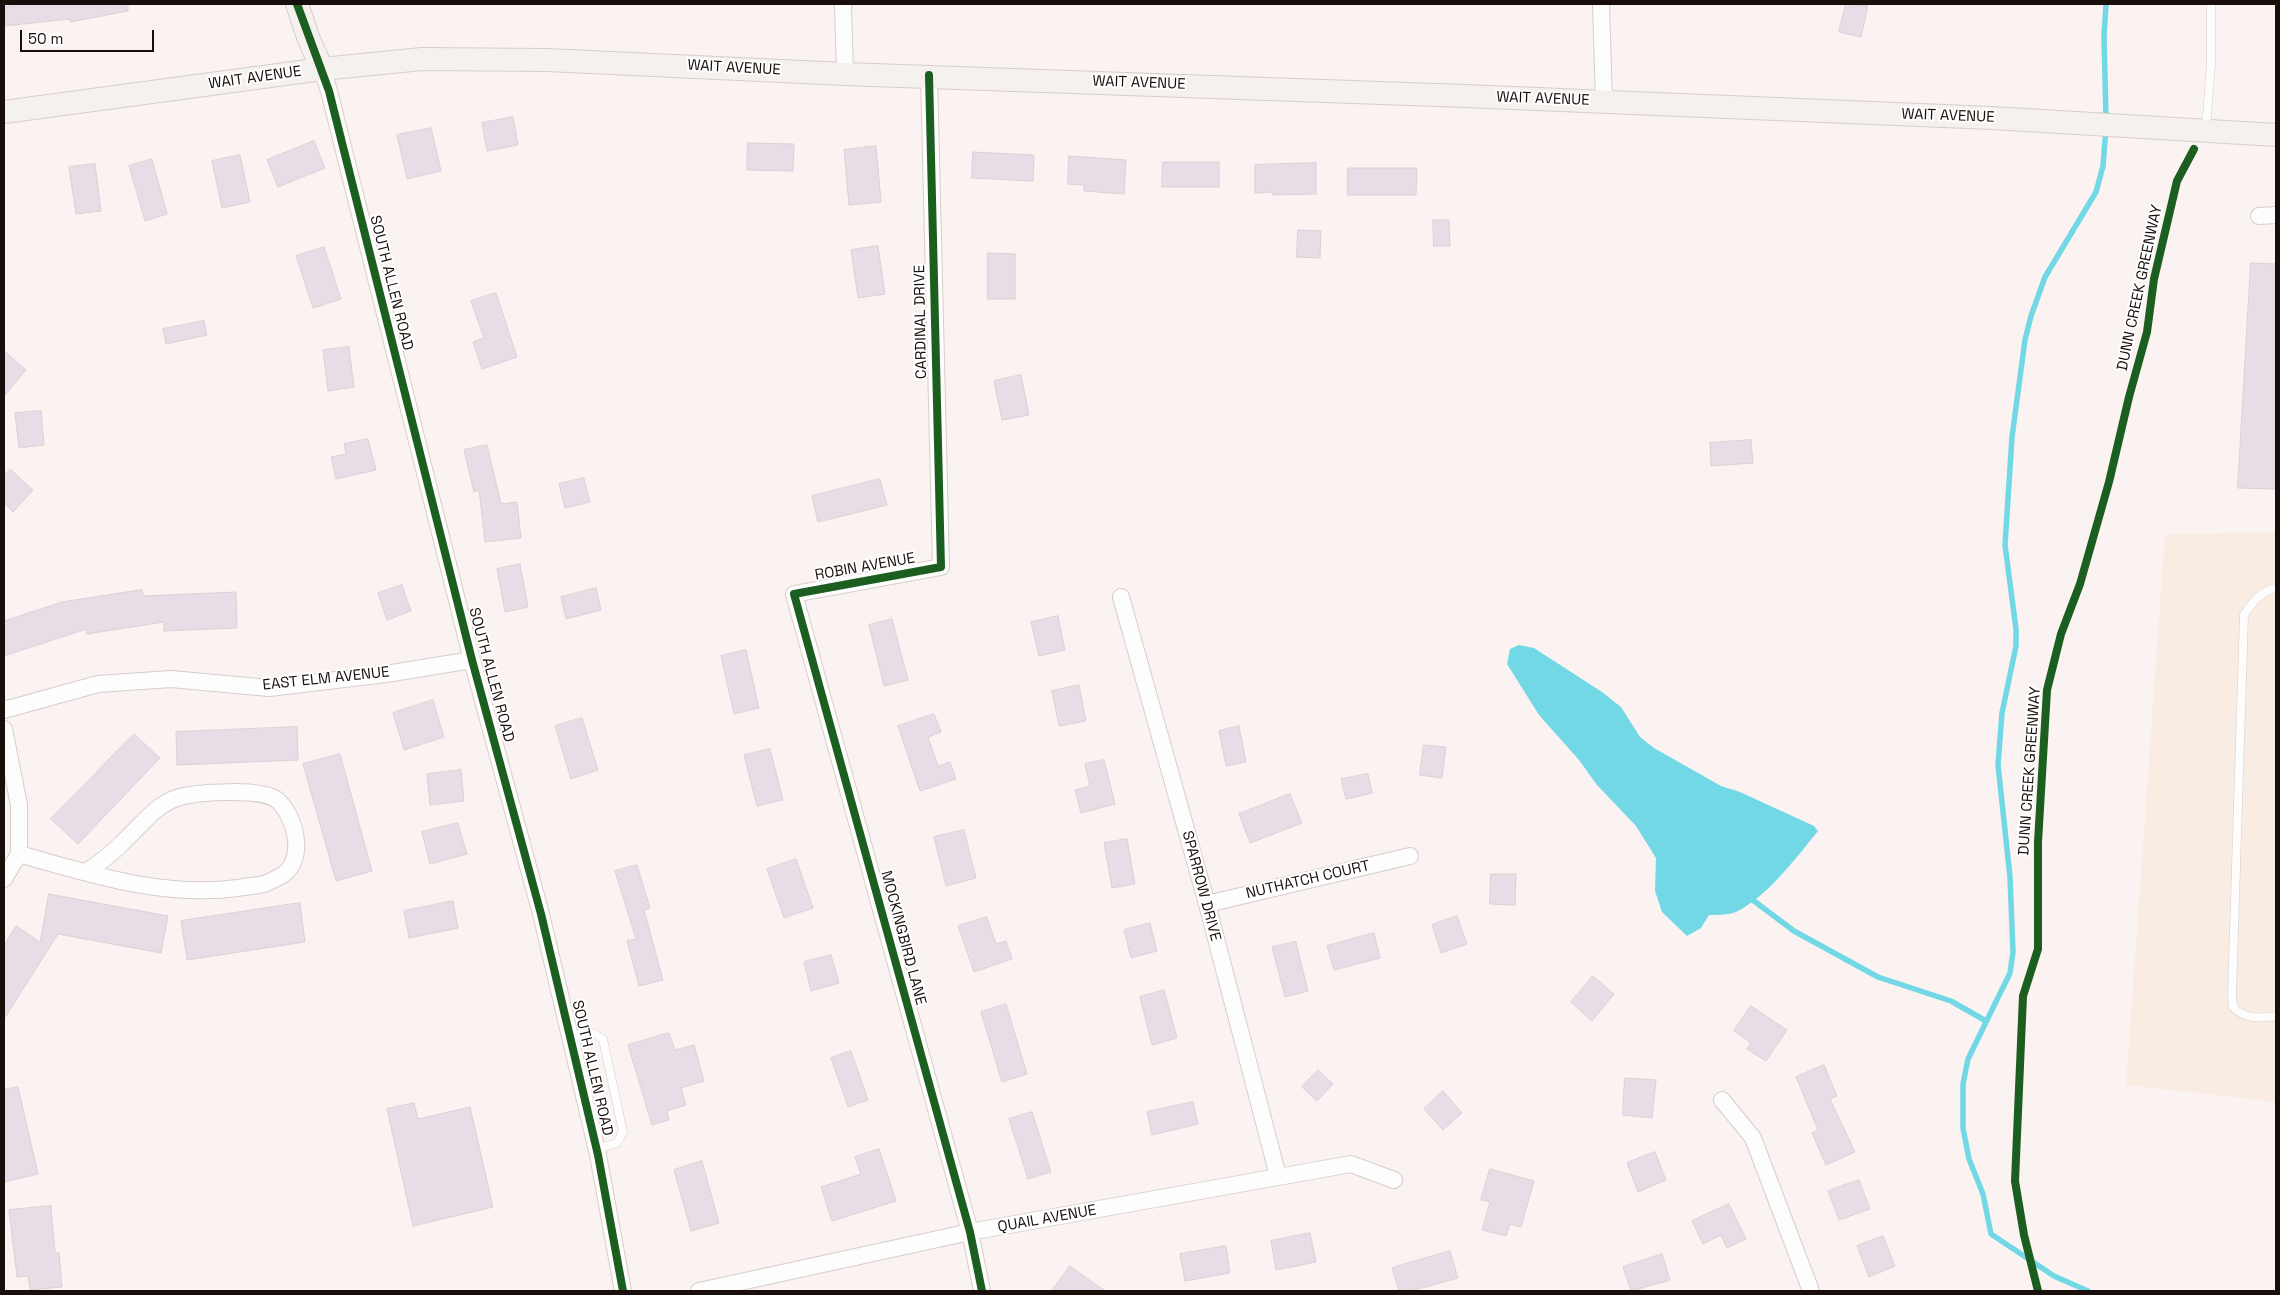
<!DOCTYPE html>
<style>
body{margin:0}
#map{position:relative;width:2280px;height:1295px;overflow:hidden;background:#faf3f2;font-family:"Space Grotesk",sans-serif}
canvas{display:block}
.frame{position:absolute;inset:0;border:5px solid #180f0c;pointer-events:none}
.scale{position:absolute;left:20px;top:30px;width:134px;height:22px;box-sizing:border-box;border:2px solid #180f0c;border-top:0;padding-left:6px;font-size:15px;line-height:18px;white-space:nowrap;color:#180f0c;-webkit-text-stroke:4px #fff;paint-order:stroke}
</style>
<div id="map">
<canvas width="2280" height="1295"></canvas>
<div class="frame"></div>
<div class="scale">50 m</div>
</div>
<script>
const context = document.querySelector('canvas').getContext('2d');
context.lineJoin = 'round';
function paint(path, color) {
  context.fillStyle = color;
  context.fill(path, 'evenodd');
}
function stroke(path, color, width, dash) {
  context.strokeStyle = color;
  context.lineWidth = width;
  context.lineCap = dash ? 'butt' : 'round';
  context.setLineDash(dash || []);
  context.stroke(path);
}
function write(font, color, halo, rows, align = 'center') {
  context.font = font + ' "Space Grotesk",sans-serif';
  context.lineWidth = 4;
  context.setLineDash([]);
  context.textBaseline = 'middle';
  context.strokeStyle = halo;
  context.fillStyle = color;
  for (const [text, x, y, turn = 0] of rows) {
    context.save();
    context.translate(x, y);
    context.rotate((+turn || 0) * Math.PI / 180);
    context.textAlign = isNaN(turn) ? turn : align;
    if (halo) context.strokeText(text, 0, 0);
    context.fillText(text, 0, 0);
    context.restore();
  }
}
paint(new Path2D(`
 M2276,532V1102L2126,1085L2165,534Z`), '#f9ece3');
paint(new Path2D(`
 M1519,645L1534,648L1602,692L1621,707L1640,737L1654,748L1721,786L1740,792L1814,826L1818,831C1796,858 1767,897 1736,912C1728,915 1717,915 1709,915L1701,928L1687,936L1662,912L1655,891L1656,858L1636,826L1597,785L1579,760L1539,715L1507,664L1510,649Z`), '#72d8e5');
stroke(new Path2D(`
 M2106,119L2104,36L2106,4
 M1749,895L1754,901L1794,931L1878,977L1951,1001L1986,1021
 M2088,1291L2054,1276L1991,1234L1983,1194L1969,1159L1963,1128V1084L1968,1059L2010,973L2013,952L2010,877L1998,765L2002,713L2016,646V629L2005,545L2012,437L2025,340L2031,316L2045,277L2096,192L2103,166L2106,128`), '#72d8e5', 5.5);
const building = new Path2D(`
 M12,4H128V11L70,22V19L4,26V7L12,6Z
 M1846,4L1868,6L1861,37L1839,32Z
 M513,117L518,145L487,151L482,123Z
 M431,128L441,171L407,179L397,135Z
 M314,141L325,168L278,187L267,160Z
 M748,143L794,144L793,171L747,170Z
 M876,146L881,202L849,205L844,150Z
 M973,152L1034,155L1033,181L972,178Z
 M240,155L250,202L222,208L212,161Z
 M1069,156L1126,160L1124,194L1084,191V185L1068,184Z
 M152,159L167,214L145,221L129,166Z
 M1163,162H1219V187H1162Z
 M1316,163V194L1273,195V192L1255,193V165Z
 M95,164L101,211L76,214L69,167Z
 M1348,168H1417L1416,195H1348Z
 M1433,220H1449L1450,246H1434Z
 M1298,230L1321,231L1320,258L1297,257Z
 M878,246L885,294L858,298L851,250Z
 M324,247L341,299L313,308L296,256Z
 M988,253L1015,254V299H988Z
 M2251,263L2276,264V489L2238,488Z
 M496,293L517,357L482,369L473,342L484,338L471,301Z
 M204,321L207,335L166,344L163,329Z
 M349,347L354,387L328,391L323,350Z
 M4,351L26,370L4,396Z
 M1021,375L1029,415L1002,420L994,381Z
 M41,411L44,445L19,448L15,413Z
 M368,439L376,470L336,479L331,457L346,454L344,444Z
 M1751,440L1753,463L1711,466L1710,443Z
 M487,445L501,504L517,502L521,538L485,542L479,490L474,492L464,450Z
 M10,469L33,490L13,512L4,503V477Z
 M584,478L590,502L565,508L559,484Z
 M880,479L887,505L818,522L812,496Z
 M520,564L528,607L505,612L497,569Z
 M402,585L411,611L387,620L378,593Z
 M596,588L601,610L566,619L561,597Z
 M142,590L143,596L236,592L237,628L164,631V622L87,634L86,629L4,656V621L62,602Z
 M1058,616L1065,650L1039,656L1031,622Z
 M892,619L908,680L884,686L869,625Z
 M746,650L759,708L734,714L721,656Z
 M1079,685L1086,721L1059,726L1052,691Z
 M433,700L444,737L404,750L393,713Z
 M934,714L941,732L928,737L938,766L950,762L956,779L920,791L898,726Z
 M582,718L598,770L571,779L555,726Z
 M1239,726L1246,762L1226,766L1219,731Z
 M297,727L298,760L177,765L176,732Z
 M134,734L160,758L78,844L51,819Z
 M1424,745L1446,747L1442,778L1420,775Z
 M770,749L783,800L757,806L744,755Z
 M340,754L372,871L336,881L303,764Z
 M1104,760L1115,804L1081,813L1075,790L1090,786L1085,764Z
 M461,770L464,801L430,805L427,774Z
 M1368,774L1372,793L1346,799L1341,779Z
 M1290,794L1302,823L1250,843L1239,814Z
 M458,823L467,854L430,864L422,832Z
 M964,830L976,878L946,886L934,837Z
 M1127,839L1135,884L1112,888L1104,843Z
 M796,859L813,908L784,918L767,869Z
 M637,865L650,908L644,910L663,980L639,986L627,941L636,939L615,871Z
 M1491,874H1516L1515,905L1490,904Z
 M49,894L168,916L161,953L58,934L4,1019V945L16,926L40,942Z
 M453,901L458,928L409,938L404,911Z
 M300,903L305,942L187,960L181,921Z
 M1457,916L1467,944L1441,953L1432,925Z
 M987,917L996,944L1006,941L1012,959L974,972L958,926Z
 M1150,923L1157,951L1131,958L1124,930Z
 M1374,933L1380,958L1334,970L1327,946Z
 M1296,942L1308,991L1285,997L1272,947Z
 M831,955L839,983L811,991L804,962Z
 M1593,976L1614,994L1592,1021L1571,1002Z
 M1164,990L1177,1038L1152,1045L1140,997Z
 M1006,1004L1027,1074L1002,1082L981,1012Z
 M1751,1006L1787,1030L1766,1061L1747,1049L1751,1043L1734,1031Z
 M669,1033L675,1050L694,1045L704,1081L681,1088L686,1105L667,1111L669,1120L652,1125L628,1045Z
 M851,1051L868,1100L848,1107L831,1058Z
 M1824,1065L1837,1096L1830,1099L1855,1152L1826,1165L1812,1133L1818,1130L1796,1077Z
 M1318,1070L1333,1084L1317,1101L1302,1087Z
 M1625,1078L1656,1080L1652,1118L1623,1115Z
 M18,1087L38,1174L4,1182V1090Z
 M1443,1091L1462,1113L1443,1130L1424,1109Z
 M1193,1102L1198,1124L1152,1135L1147,1112Z
 M414,1103L418,1119L470,1107L493,1207L413,1226L387,1109Z
 M1032,1112L1051,1172L1028,1179L1009,1119Z
 M879,1149L896,1201L832,1221L821,1187L861,1174L855,1157Z
 M1655,1152L1666,1180L1638,1192L1627,1163Z
 M702,1161L719,1223L691,1231L674,1170Z
 M1490,1169L1534,1181L1521,1227L1510,1224L1506,1236L1482,1230L1490,1202L1481,1200Z
 M1859,1180L1870,1209L1839,1220L1828,1191Z
 M1729,1204L1746,1239L1727,1248L1721,1235L1703,1244L1692,1221Z
 M51,1206L55,1253H59L62,1287L30,1290L28,1276L17,1277L9,1210Z
 M1310,1233L1316,1262L1276,1270L1271,1241Z
 M1883,1236L1895,1266L1869,1277L1857,1246Z
 M1226,1246L1230,1273L1185,1281L1180,1254Z
 M1450,1251L1458,1278L1411,1291H1399L1392,1268Z
 M1662,1254L1670,1280L1631,1291L1623,1267Z
 M1070,1266L1105,1291H1052Z`);
paint(building, '#e6dde6');
stroke(building, '#d7d2d5', 1);
const lane = new Path2D(`
 M2206,129L2211,64V4
 M2276,588C2260,592 2253,601 2244,615L2232,994L2233,1007C2246,1020 2259,1018 2276,1016
 M570,1035L593,1033L603,1039L623,1132L617,1143L596,1149`);
const street = new Path2D(`
 M843,4L845,74
 M1601,4L1604,102
 M322,69L329,91L472,660L541,914L598,1155L623,1291
 M929,75L941,567L794,594L970,1232L982,1291
 M2259,216L2276,215
 M1121,597L1207,904L1278,1176
 M4,710L98,684L171,679L269,688L386,674L472,660
 M4,729L19,805V854L4,879
 M19,854C90,874 163,898 238,888C246,886 256,886 264,884C270,882 279,877 284,874C306,857 295,815 277,800C263,788 198,792 180,797C155,804 141,826 122,843C111,854 100,863 87,871
 M1207,904L1410,856
 M1722,1100L1753,1138L1811,1291
 M699,1291L970,1232L1351,1164L1394,1180`);
const secondary = new Path2D(`
 M297,4L308,37L322,69
 M4,112L322,69L422,59L547,60L845,74L1465,96L1992,118L2276,135`);
stroke(lane, '#d6cecc', 9);
stroke(street, '#d6cecc', 18);
stroke(secondary, '#d6cecc', 24);
stroke(lane, '#fefdfd', 8);
stroke(street, '#fefdfd', 16);
stroke(secondary, '#f5f1ee', 22);
stroke(new Path2D(`
 M297,4L329,91L472,660L541,914L598,1155L623,1291
 M929,75L941,567L794,594L970,1232L982,1291
 M2038,1291L2024,1235L2015,1181L2023,996L2038,949V842L2047,690L2061,634L2080,584L2109,482L2129,397L2147,332L2154,279L2177,181L2194,149`), '#1b5e20', 8);
write('15px', '#180f0c', '#fff', [
 ["WAIT AVENUE",734,68,3],
 ["WAIT AVENUE",255,78,-8],
 ["WAIT AVENUE",1139,83,2],
 ["WAIT AVENUE",1543,99,2],
 ["WAIT AVENUE",1948,116,2],
 ["SOUTH ALLEN ROAD",391,283,76],
 ["DUNN CREEK GREENWAY",2140,288,-78],
 ["CARDINAL DRIVE",921,322,-91],
 ["ROBIN AVENUE",865,567,-10],
 ["SOUTH ALLEN ROAD",491,675,75],
 ["EAST ELM AVENUE",326,679,-6],
 ["DUNN CREEK GREENWAY",2030,771,-86],
 ["NUTHATCH COURT",1308,880,-13],
 ["SPARROW DRIVE",1201,886,75],
 ["MOCKINGBIRD LANE",903,938,75],
 ["SOUTH ALLEN ROAD",592,1068,77],
 ["QUAIL AVENUE",1047,1219,-10]
]);
</script>
